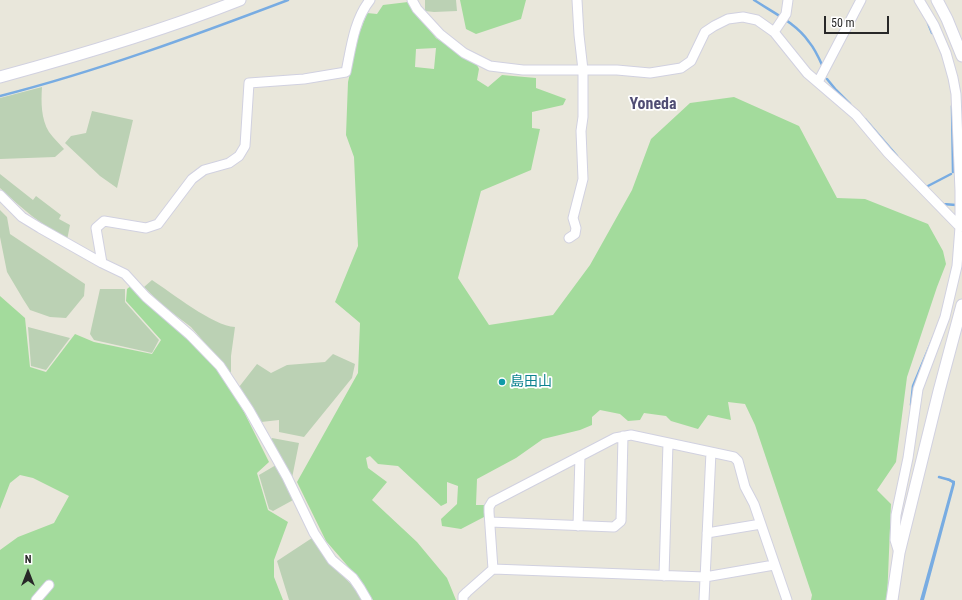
<!DOCTYPE html>
<meta charset="utf-8">
<style>
body{margin:0}
#map{position:relative;width:962px;height:600px;overflow:hidden;background:#e9e7db;font-family:"Roboto Condensed",sans-serif}
canvas{display:block}
.north{position:absolute;left:8px;top:552px;width:40px;height:40px;-webkit-text-stroke:3px #fff;paint-order:stroke;rotate:0deg;font-size:11px;font-weight:700;line-height:16px;text-align:center;color:#282828}
.north::after{content:'';display:block;margin:auto;width:14px;height:18px;background:#282828;clip-path:polygon(50% 0,100% 100%,50% 72%,0 100%)}
.scale{position:absolute;left:824px;top:16px;width:65px;height:18px;box-sizing:border-box;border:2px solid #282828;border-top:0;padding-left:5px;font-size:12px;line-height:14px;white-space:nowrap;color:#282828;-webkit-text-stroke:3px #fff;paint-order:stroke}
</style>
<div id="map">
<canvas width="962" height="600"></canvas>
<div class="north">N</div>
<div class="scale">50 m</div>
</div>
<script>
const context = document.querySelector('canvas').getContext('2d');
context.lineJoin = 'round';
function paint(path, color) {
  context.fillStyle = color;
  context.fill(path, 'evenodd');
}
function stroke(path, color, width, dash) {
  context.strokeStyle = color;
  context.lineWidth = width;
  context.lineCap = dash ? 'butt' : 'round';
  context.setLineDash(dash || []);
  context.stroke(path);
}
function write(font, color, halo, rows, align = 'center') {
  context.font = font + ' "Roboto Condensed","Noto Sans JP",sans-serif';
  context.lineWidth = 3.5;
  context.setLineDash([]);
  context.textBaseline = 'middle';
  context.strokeStyle = halo;
  context.fillStyle = color;
  for (const [text, x, y, turn = 0] of rows) {
    context.save();
    context.translate(x, y);
    context.rotate((+turn || 0) * Math.PI / 180);
    context.textAlign = isNaN(turn) ? turn : align;
    if (halo) context.strokeText(text, 0, 0);
    context.fillText(text, 0, 0);
    context.restore();
  }
}
paint(new Path2D(`
 M460,0H526L521,19L476,34L466,29Z
 M408,2L436,38L477,65L479,69L477,80L488,87L502,75L536,78V88L566,99L563,105L532,112V128L540,129L531,170L481,191L458,278L489,325L553,315L590,265L632,190L651,139L690,103L734,97L799,126L837,198L865,199L928,224L943,251L946,264L937,287L907,377L896,462L877,490L891,504L887,600H811L812,595L755,425L745,404L728,402L731,420L708,415L698,429L671,421L666,416L644,413L640,420L628,421L620,414L600,410L592,417V425L580,430L543,439L516,458L477,479L476,505H486L484,517L461,529L442,526L441,519L457,504L458,486L447,482V503L441,506L398,466L378,464L370,456L366,458L368,468L387,482L372,500L417,542L447,578L456,600H373L359,579L326,541L297,482L358,373L360,323L335,302L358,246L354,157L346,135L348,82L359,34L367,13L377,14L383,5ZM436,48L434,69L415,67L416,49Z
 M132,285L182,330L218,367L244,412L269,462L257,473L268,510L288,522L274,560V577L283,600H0V550L18,537L54,523L69,496L33,478L20,475L10,483L0,509V296L25,318L30,367L46,372L75,334L94,342L152,354L161,340L126,301L127,289Z`), '#a3db9c');
paint(new Path2D(`
 M425,0H456L457,11L434,12L425,11Z
 M42,87C41,102 41,119 49,132C53,138 59,143 64,149L55,157L0,159V98Z
 M92,111L133,120L117,188L100,176L65,143L71,136L86,133Z
 M0,174L33,200L36,196L61,215L59,219L70,225L67,240C42,225 21,208 0,188Z
 M0,210L7,217L10,234L85,284L84,296L66,318L50,317L30,310L23,299L7,272L0,237Z
 M152,280C172,293 213,326 235,327L231,356V373L191,327L162,305L144,287Z
 M100,289H125V302L159,340L152,353L94,340L90,334Z
 M28,327L70,338L46,370L31,366Z
 M333,354L355,364L352,378L304,437L279,432V420L261,422L239,387L257,364L271,373L287,365L325,362Z
 M272,438L299,443L292,478L270,440Z
 M276,465L295,499L273,511L269,509L259,475Z
 M312,538L327,561L352,585L362,600H289L277,561Z`), '#bbd1b4');
paint(new Path2D(`
 M947,478L955,481V484L924,600H920L952,484V483L947,480Z`), '#78ace2');
stroke(new Path2D(`
 M754,0C772,12 796,23 809,42C815,49 819,58 823,67
 M928,23L932,33
 M827,79L836,90L850,104
 M0,96C98,71 193,36 288,0
 M952,106L953,172
 M865,119L897,156
 M926,187L951,174
 M942,203L943,204L956,205
 M911,405L913,386L933,338
 M939,477L950,480`), '#78ace2', 2.5);
const minor = new Path2D(`
 M412,0L417,9L440,34L464,53L490,66L523,70H617L650,73L681,68L691,61L705,32L714,26L728,19L743,17L757,20L774,32L807,73L856,115L888,153L960,227
 M774,32L786,14L788,0
 M818,82L861,0
 M0,195L22,217L40,228L102,263L125,274L146,297L190,335L220,366L249,410L287,477L314,533L332,560L353,578L360,588L367,600
 M569,238L575,234L576,228L573,218L583,179L581,131L583,117V70L579,35L577,0
 M102,263L96,228L104,221L146,228L158,224L192,179L204,170L229,163L239,156L245,146L249,83L304,79L346,72C351,48 354,20 370,0
 M490,522L614,527L621,521L623,436
 M578,526L580,456
 M707,533L761,524
 M899,553L895,540L896,515L908,458L918,389L945,317L957,266L960,227V191L956,94L953,78L946,53L934,25L919,0
 M493,569L489,512V507L492,502L615,438L631,435L734,457L738,461L745,487L754,504L787,600
 M664,576L668,443
 M36,600L49,585
 M463,600V596L467,592L493,569L705,577L774,565
 M704,600L711,452`);
const tertiary = new Path2D(`
 M937,0L947,19L962,56
 M0,77C81,55 162,31 240,0
 M892,600L899,553L939,391L962,305`);
stroke(minor, '#d1d1e0', 11);
stroke(tertiary, '#d1d1e0', 13);
stroke(minor, '#fff', 9);
stroke(tertiary, '#fff', 11);
for (const [x, y, r, color] of [
 [502,382,4,"#0f9aa8"]
]) {
  const dot = new Path2D();
  dot.arc(x, y, r, 0, 2 * Math.PI);
  context.fillStyle = color;
  context.fill(dot);
  stroke(dot, '#fff', 1.5);
}
write('14px', '#0d838f', '#fff', [
 ["島田山",510,382]
], 'left');
write('bold 16px', '#504d74', '#fff', [
 ["Yoneda",653,105]
]);
</script>
